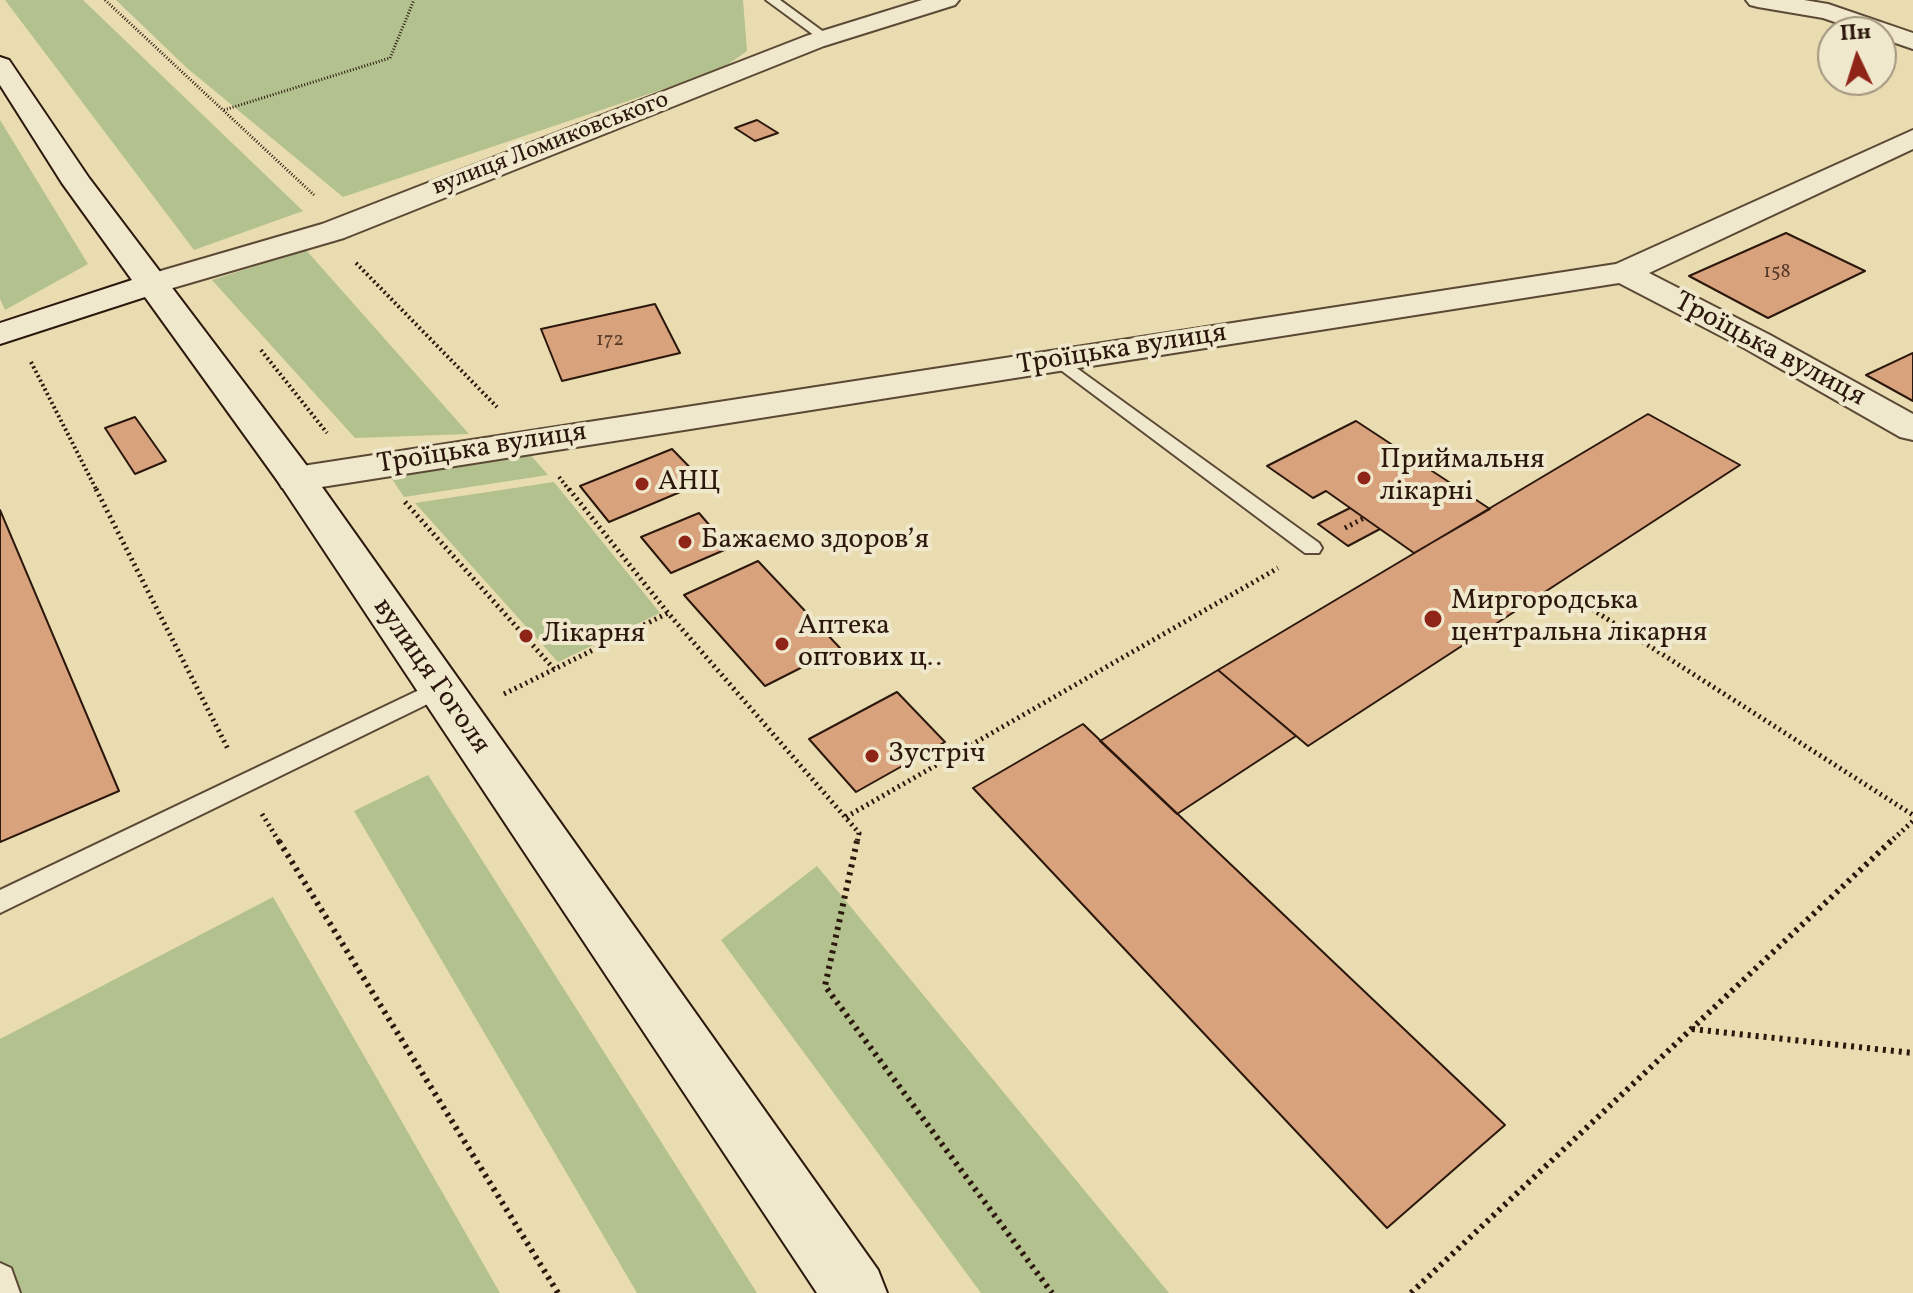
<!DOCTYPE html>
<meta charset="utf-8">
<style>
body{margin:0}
#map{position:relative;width:1913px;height:1293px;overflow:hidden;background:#e8dcb0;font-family:Vollkorn,serif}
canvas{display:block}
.north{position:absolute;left:1817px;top:16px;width:80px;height:80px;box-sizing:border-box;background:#f0e8cc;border:2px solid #a2947f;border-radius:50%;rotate:356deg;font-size:22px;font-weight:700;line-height:32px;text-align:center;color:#2c170c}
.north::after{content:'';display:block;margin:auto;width:28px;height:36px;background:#8f2418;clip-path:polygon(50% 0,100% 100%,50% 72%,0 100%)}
</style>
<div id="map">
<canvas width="1913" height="1293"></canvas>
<div class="north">Пн</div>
</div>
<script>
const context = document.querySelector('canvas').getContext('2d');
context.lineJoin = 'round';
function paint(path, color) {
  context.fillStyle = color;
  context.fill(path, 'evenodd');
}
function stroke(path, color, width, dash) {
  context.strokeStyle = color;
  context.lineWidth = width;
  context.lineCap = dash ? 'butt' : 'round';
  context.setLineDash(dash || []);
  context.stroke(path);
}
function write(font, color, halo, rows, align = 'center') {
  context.font = font + ' Vollkorn,serif';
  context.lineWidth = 8;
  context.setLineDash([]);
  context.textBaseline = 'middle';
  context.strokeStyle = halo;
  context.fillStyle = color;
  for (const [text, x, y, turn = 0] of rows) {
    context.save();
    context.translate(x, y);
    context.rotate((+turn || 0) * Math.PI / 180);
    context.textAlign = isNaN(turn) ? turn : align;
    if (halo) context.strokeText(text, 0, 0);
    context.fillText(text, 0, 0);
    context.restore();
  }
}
paint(new Path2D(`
 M5,0H83L303,211L194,250Z
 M116,0H743L747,51L720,70L343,197L187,68Z
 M0,120L88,264L5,310L0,299Z
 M306,250L469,434L355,438L212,280Z
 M527,451L548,475L404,497L388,473Z
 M554,482L660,613L558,662L415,503Z
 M428,775L757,1293H637L354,811Z
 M817,866L1169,1293H981L721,940Z
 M273,897L500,1293H0V1039Z`), '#b2c18e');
const building = new Path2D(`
 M757,120L778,133L755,141L735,128Z
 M1786,233L1865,271L1768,318L1689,276Z
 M655,304L680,353L562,381L541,329Z
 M1913,353V401L1866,375Z
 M1648,414L1740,465L1308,746L1218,670Z
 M135,417L166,461L135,474L105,428Z
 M1356,421L1490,509L1414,553L1326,491L1313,498L1267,466Z
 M672,449L704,482L609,522L580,486Z
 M1350,508L1380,529L1348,546L1318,524Z
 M0,510L119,791L0,842Z
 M699,513L729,548L671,573L641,537Z
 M758,561L840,648L765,686L684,595Z
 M1218,670L1296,736L1177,814L1100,741Z
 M897,692L945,742L856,792L809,739Z
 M1083,724L1505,1125L1387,1228L973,788Z`);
paint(building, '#d8a27d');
stroke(building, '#2c170c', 2);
const lane = new Path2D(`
 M766,0H780L832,38L822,41Z
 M1060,356L1319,543L1322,548L1319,553H1305L1054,365L1051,361L1054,357Z
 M438,681L446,683L449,689L446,695L0,913V890Z
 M0,1263L11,1268L20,1293H0Z`);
const street = new Path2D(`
 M922,0H959L955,5L824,46L344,238L152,294L140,291L136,284L140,277L322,224L806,36Z
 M1746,0H1804L1828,4L1913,33V49L1881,38V32H1864L1823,18L1758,7L1750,5Z
 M1913,130V149L1649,273L1770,335L1913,414V440L1900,437L1746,349L1619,283L296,491L282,488L277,479L282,470L296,467L1616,264Z`);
const secondary = new Path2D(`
 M0,57L9,60L89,178L310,470L878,1270L887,1293H817L282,487L145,297L0,344V323L132,280L62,183L0,85Z`);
stroke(lane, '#5b4835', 4);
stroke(street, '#5b4835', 4);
stroke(secondary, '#2c170c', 4);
stroke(new Path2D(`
 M105,0L314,195
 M224,110L390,58L414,0`), '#2c170c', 3, [1, 2]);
stroke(new Path2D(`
 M356,263L497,407
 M261,350L327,433
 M31,362L97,491
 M559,477L570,491`), '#2c170c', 4, [2, 3]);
stroke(new Path2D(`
 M96,489L228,749
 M569,489L668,613L859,833L857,843
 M405,502L554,669
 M1345,528L1364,518
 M1587,606L1913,815
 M504,694L668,613
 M262,814L280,843
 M846,817L1278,568
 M1889,843L1913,821`), '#2c170c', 5, [2, 4]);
stroke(new Path2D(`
 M279,841L558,1293
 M857,841L825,986L1052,1293
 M1692,1029L1913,1053
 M1411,1293L1891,841`), '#2c170c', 6, [3, 5]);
paint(lane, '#f0e8cc');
paint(street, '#f0e8cc');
paint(secondary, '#f0e8cc');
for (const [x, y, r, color] of [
 [1364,478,8,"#8f2418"],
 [642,484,8,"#8f2418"],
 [685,542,8,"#8f2418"],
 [1433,619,10,"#8f2418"],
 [526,636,8,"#8f2418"],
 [782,644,8,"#8f2418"],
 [872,756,8,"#8f2418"]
]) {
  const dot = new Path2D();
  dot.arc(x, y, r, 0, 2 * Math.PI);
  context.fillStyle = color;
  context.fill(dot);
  stroke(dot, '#f0e8cc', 3);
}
write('20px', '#573a28', null, [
 ["158",1777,273],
 ["172",610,341]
]);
write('24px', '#2c170c', '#f0e8cc', [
 ["вулиця Ломиковського",551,145,-21]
]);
write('28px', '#2c170c', '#f0e8cc', [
 ["Троїцька вулиця",1122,351,-9],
 ["Троїцька вулиця",1769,351,28],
 ["Троїцька вулиця",482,450,-9],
 ["вулиця Гоголя",430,677,55]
]);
write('28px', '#2c170c', '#f0e8cc', [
 ["Приймальня",1380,462],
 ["лікарні",1380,494],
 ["АНЦ",658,484],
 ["Бажаємо здоровʼя",701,542],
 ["Миргородська",1451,603],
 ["центральна лікарня",1451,635],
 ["Аптека",798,628],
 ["оптових ц‥",798,660],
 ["Лікарня",542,636],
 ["Зустріч",888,756]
], 'left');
</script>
